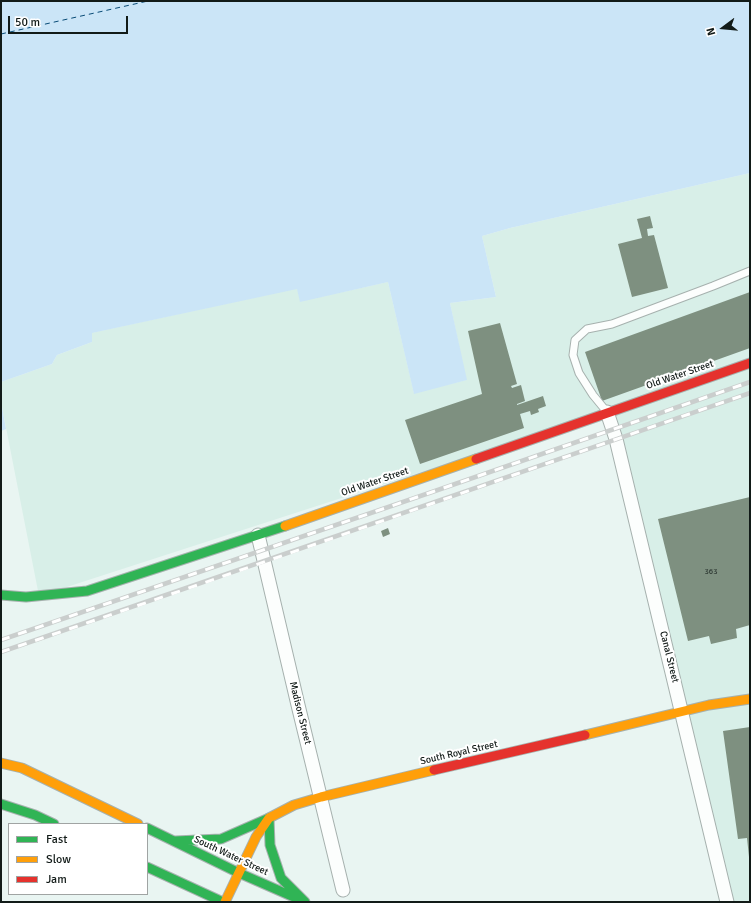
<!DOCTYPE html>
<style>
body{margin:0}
#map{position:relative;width:751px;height:903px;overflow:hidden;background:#e9f5f2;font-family:Signika,sans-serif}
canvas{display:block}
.frame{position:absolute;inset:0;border:2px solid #121b18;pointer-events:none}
.legend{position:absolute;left:8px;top:823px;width:140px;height:72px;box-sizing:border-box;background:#fff;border:1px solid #a0a4a3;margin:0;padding:5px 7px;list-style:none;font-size:12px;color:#121b18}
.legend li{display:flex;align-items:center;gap:8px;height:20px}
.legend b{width:20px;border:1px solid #a0a4a3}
.north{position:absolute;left:703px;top:8px;width:40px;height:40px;-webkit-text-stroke:3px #fff;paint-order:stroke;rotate:254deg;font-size:11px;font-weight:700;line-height:16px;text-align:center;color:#121b18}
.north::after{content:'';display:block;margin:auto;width:14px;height:18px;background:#121b18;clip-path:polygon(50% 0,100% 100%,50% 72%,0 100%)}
.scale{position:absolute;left:8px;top:16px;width:120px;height:18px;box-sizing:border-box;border:2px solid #121b18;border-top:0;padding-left:5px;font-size:12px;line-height:14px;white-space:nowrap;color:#121b18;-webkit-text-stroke:3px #fff;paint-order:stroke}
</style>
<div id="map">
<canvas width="751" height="903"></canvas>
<div class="frame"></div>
<ul class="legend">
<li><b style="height:5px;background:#30b455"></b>Fast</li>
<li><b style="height:5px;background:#ff9f0a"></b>Slow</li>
<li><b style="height:5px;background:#e5322d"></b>Jam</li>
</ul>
<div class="north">N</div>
<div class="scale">50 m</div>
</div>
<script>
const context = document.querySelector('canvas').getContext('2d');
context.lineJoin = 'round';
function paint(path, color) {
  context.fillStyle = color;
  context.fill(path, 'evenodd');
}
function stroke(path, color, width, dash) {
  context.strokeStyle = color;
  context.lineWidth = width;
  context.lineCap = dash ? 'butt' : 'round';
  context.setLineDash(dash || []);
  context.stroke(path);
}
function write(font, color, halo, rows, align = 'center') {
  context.font = font + ' Signika,sans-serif';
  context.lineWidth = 4;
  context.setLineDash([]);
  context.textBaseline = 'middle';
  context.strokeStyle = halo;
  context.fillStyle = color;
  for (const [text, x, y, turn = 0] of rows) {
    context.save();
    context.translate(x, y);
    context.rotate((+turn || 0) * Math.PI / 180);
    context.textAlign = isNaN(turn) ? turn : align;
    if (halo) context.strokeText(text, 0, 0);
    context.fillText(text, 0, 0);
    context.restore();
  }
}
paint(new Path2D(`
 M750,173V902H731L607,412L39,596L1,402V382L52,364L57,355L92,342L91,333L298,288L301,301L388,282L414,393L466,380L450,303L496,297L482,236L510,228Z`), '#d8efe8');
paint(new Path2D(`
 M1,1H750V173L510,228L482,236L496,297L450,303L467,380L414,394L388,282L300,302L297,289L92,333V342L57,355L52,364L1,382Z
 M1,402L6,429L1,431Z`), '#cbe5f7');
stroke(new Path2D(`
 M1,34L148,1`), '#084b76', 1, [5, 4]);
paint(new Path2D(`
 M650,216L653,228L647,229L648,236L654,235L668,288L632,297L618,244L642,238L637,219Z
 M750,292V348L602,401L585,352Z
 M500,323L517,384L511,386L512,388L521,385L525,401L517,404V405L543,396L546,406L538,409L539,412L531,415L530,411L520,414L524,428L420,464L405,420L482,394L468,331Z
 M750,497V625L736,629L737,638L711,644L709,636L688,641L658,519Z
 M388,528L390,534L383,537L381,531Z
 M750,727V857H749L747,838L738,839L723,731Z`), '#7e9080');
const lane = new Path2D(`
 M607,412L593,395L579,373L573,355L575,340L587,329L612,324L713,286L750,271`);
const street = new Path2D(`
 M607,412L616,439L727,902
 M258,535L298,705L343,890`);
const fast = new Path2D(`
 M1,595L26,597L87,591L285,526
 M1,804L35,815L54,824
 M147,828L239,873L296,898
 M175,841L221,839L269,818L270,845L281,878L305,902
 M147,867L223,902`);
const slow = new Path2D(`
 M285,526L476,459
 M585,735L709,705L750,699
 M1,763L22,768L138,824
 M225,902L256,837L269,818L294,805L321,797L434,770`);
const jam = new Path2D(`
 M476,459L750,363
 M434,770L585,735`);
stroke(lane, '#a6b1ae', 9);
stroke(street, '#a6b1ae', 15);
stroke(fast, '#a6b1ae', 11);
stroke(slow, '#a6b1ae', 11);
stroke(jam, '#a6b1ae', 11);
stroke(lane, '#fcfefd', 7);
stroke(street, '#fcfefd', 13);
stroke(fast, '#30b455', 9);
stroke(slow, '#ff9f0a', 9);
stroke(jam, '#e5322d', 9);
const rail = new Path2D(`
 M1,640L432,492L750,382
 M1,652C251,568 500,479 750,393`);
stroke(rail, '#cacecd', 4.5);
stroke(rail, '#fff', 3, [9]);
write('8px', '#2d3832', null, [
 ["363",711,572]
]);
write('10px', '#121b18', '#fff', [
 ["Old Water Street",680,375,-19],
 ["Old Water Street",375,482,-19],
 ["Canal Street",669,657,76],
 ["Madison Street",300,713,76],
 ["South Royal Street",459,753,-13],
 ["South Water Street",231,856,25]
]);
</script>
